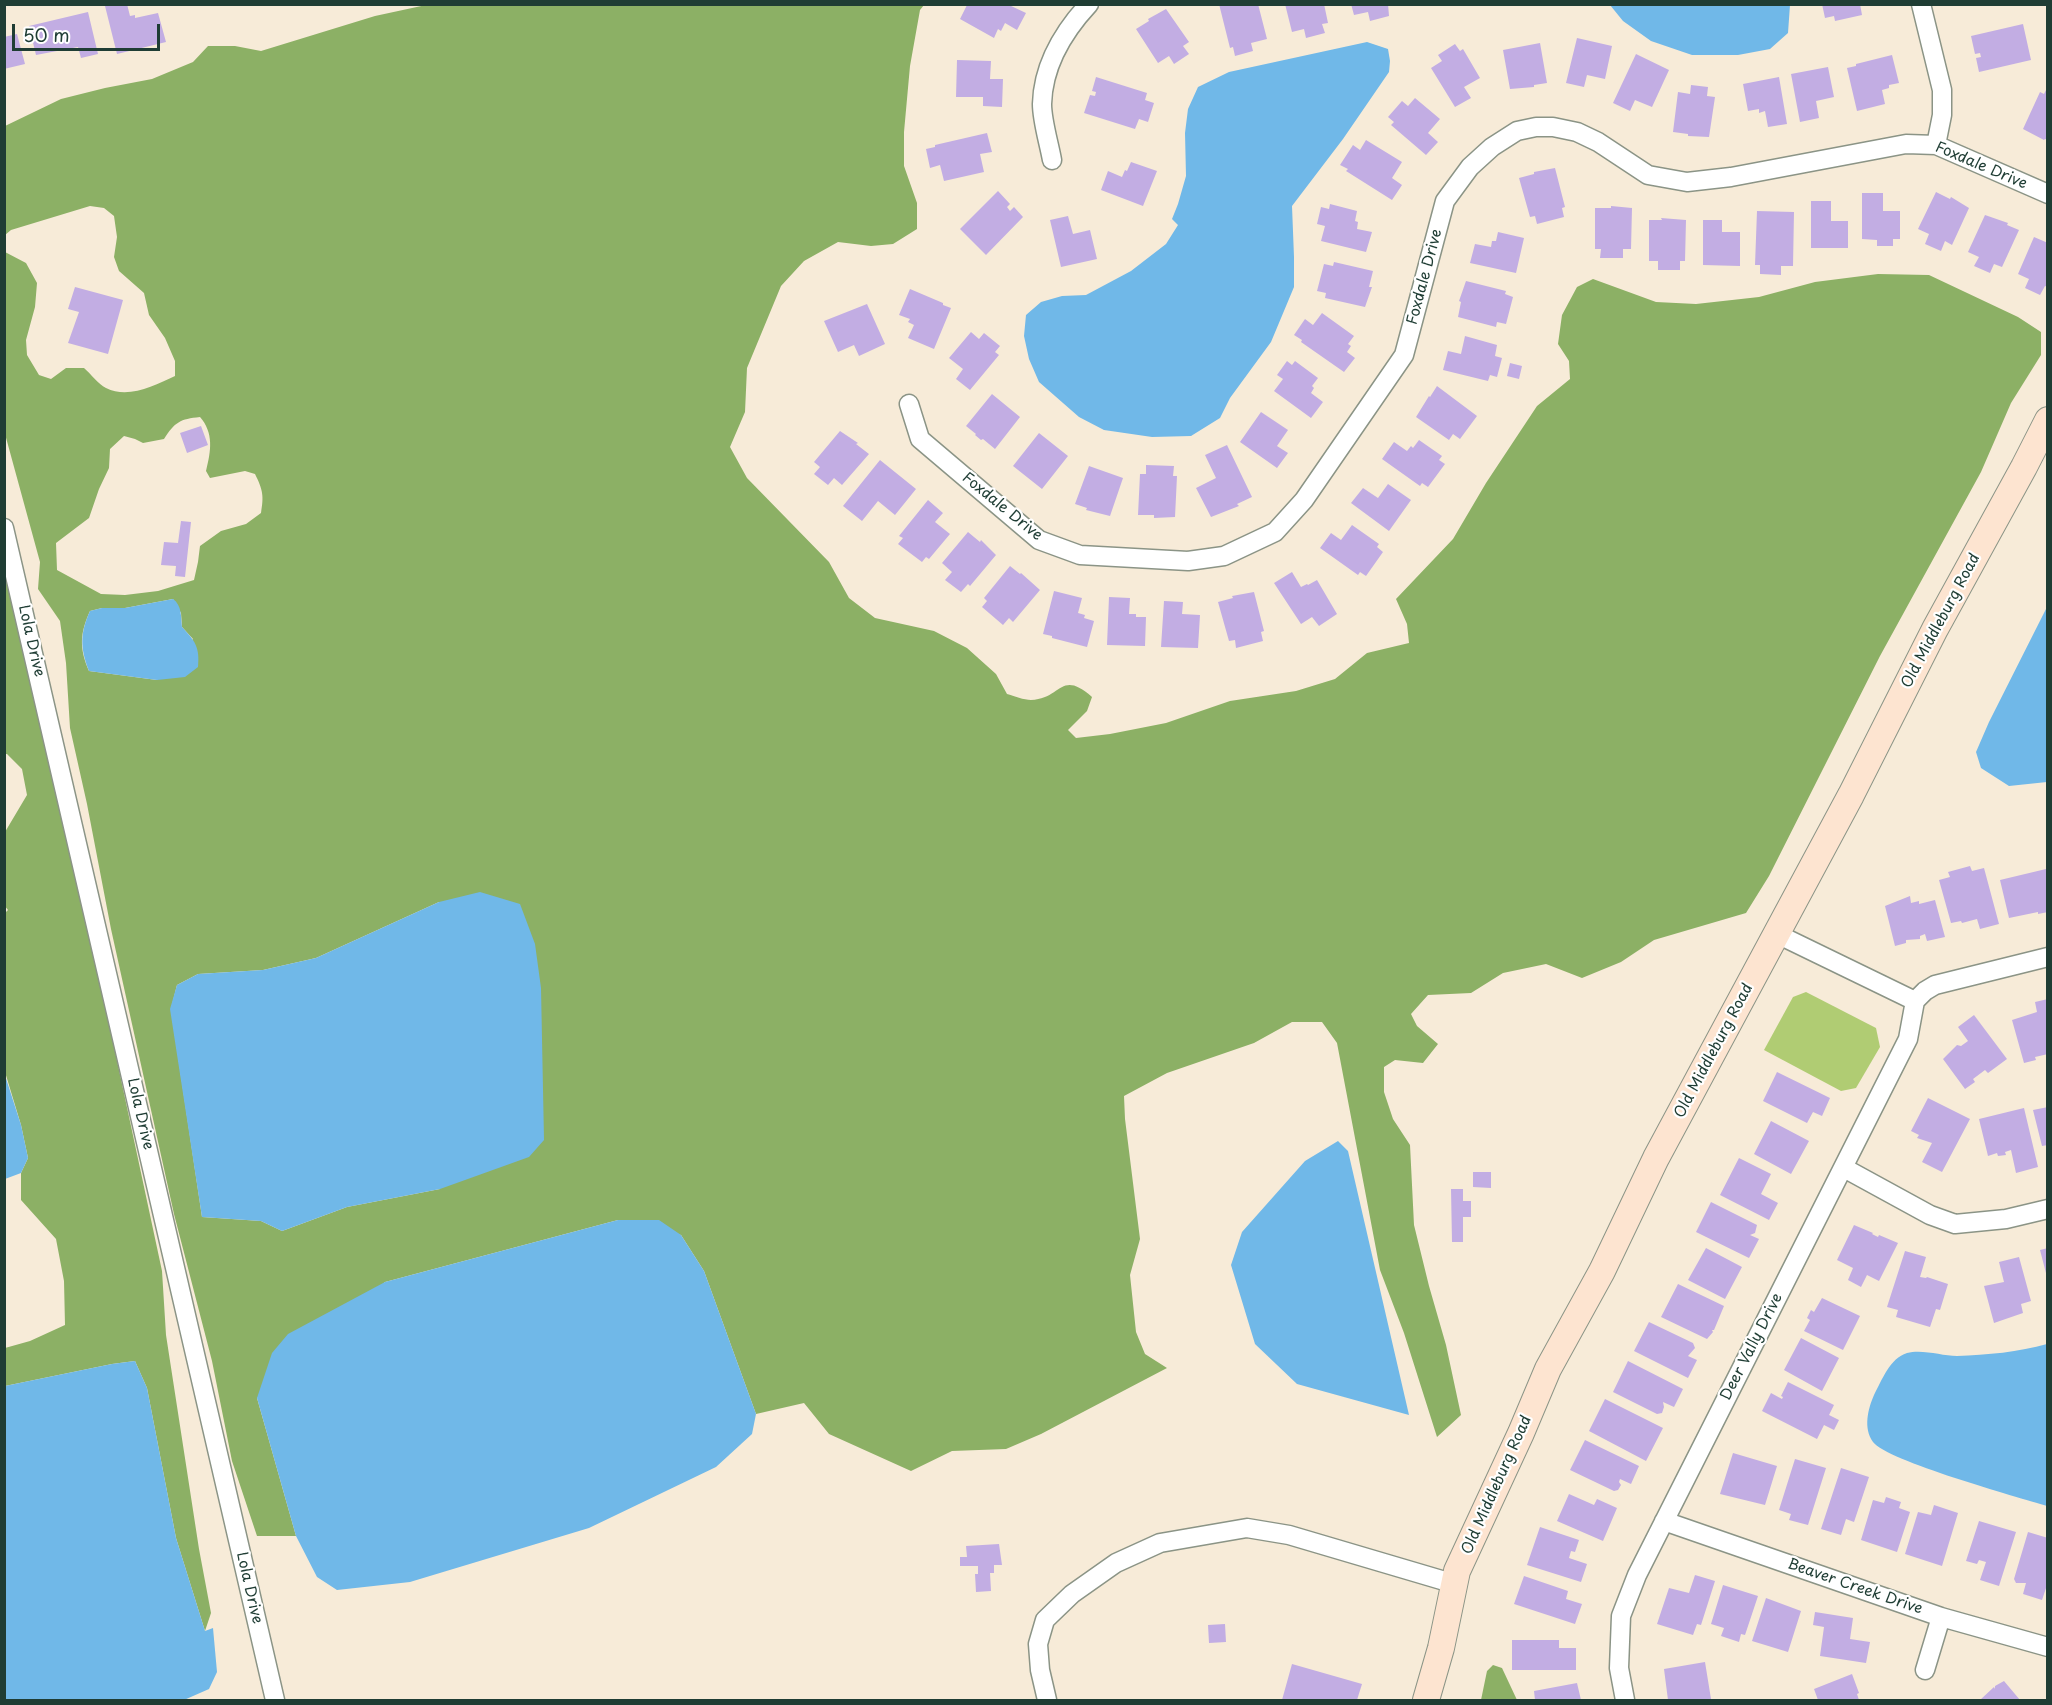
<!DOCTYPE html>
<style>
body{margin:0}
#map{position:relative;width:2052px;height:1705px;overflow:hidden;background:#f7ebd8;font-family:"Playpen Sans",sans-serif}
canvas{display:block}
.frame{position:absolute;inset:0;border:6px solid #1f3d34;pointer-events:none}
.scale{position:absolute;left:12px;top:24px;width:148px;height:27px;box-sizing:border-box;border:3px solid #1f3d34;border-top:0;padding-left:8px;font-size:18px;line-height:21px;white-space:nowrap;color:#1f3d34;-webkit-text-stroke:4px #fff;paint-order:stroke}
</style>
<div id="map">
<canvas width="2052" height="1705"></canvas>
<div class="frame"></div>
<div class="scale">50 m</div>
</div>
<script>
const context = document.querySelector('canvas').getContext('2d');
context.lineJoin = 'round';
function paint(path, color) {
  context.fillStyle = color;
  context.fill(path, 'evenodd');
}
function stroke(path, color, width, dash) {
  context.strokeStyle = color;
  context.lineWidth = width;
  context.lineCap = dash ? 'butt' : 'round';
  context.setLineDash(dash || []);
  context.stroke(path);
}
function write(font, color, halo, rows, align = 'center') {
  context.font = font + ' "Playpen Sans",sans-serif';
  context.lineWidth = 4.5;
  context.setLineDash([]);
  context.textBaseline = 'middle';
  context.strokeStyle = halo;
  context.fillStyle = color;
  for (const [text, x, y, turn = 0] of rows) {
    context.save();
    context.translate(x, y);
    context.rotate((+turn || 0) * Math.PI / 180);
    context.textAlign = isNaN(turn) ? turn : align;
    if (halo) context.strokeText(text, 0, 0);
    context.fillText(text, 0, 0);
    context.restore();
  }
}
paint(new Path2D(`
 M1806,992L1876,1028L1880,1047L1856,1088L1841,1091L1764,1050L1793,997Z`), '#b0cc73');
paint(new Path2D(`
 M426,5H924L920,10L910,66L904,132V166L917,203V229L893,244L871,246L838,242L804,261L781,286L747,368L745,412L730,447L747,478L829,562L849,598L875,618L934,631L967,648L996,674L1007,694C1014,696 1024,700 1031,700C1062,699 1060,669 1092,697L1087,711L1068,730L1076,738L1110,734L1166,723L1230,701L1296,691L1335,679L1367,653L1409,643L1407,624L1396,599L1453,539L1486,483L1537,406L1570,379L1569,361L1558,344L1562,315L1577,287L1593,279L1656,302L1696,304L1759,297L1815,282L1878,274L1929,275L2018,317L2041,332V355L2011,403L1981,472L1880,656L1769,876L1746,913L1654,940L1621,962L1582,978L1546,964L1503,973L1471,993L1428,995L1411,1014L1417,1026L1438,1044L1423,1063L1395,1060L1384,1067V1092L1393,1119L1410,1145L1414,1225L1429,1286L1446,1345L1461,1415L1437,1437L1404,1333L1380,1270L1337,1043L1322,1022H1292L1254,1043L1167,1073L1124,1096L1125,1119L1140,1239L1130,1275L1136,1332L1145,1354L1167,1368L1041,1434L1006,1449L952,1451L911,1471L829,1434L804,1403L756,1414L704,1271L681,1235L618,1220L385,1282L257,1398L296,1536H257L232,1461L212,1361L174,1214L111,929L87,804L70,728L66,663L60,621L38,589L40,562L5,434V252L26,263L37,283L35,307L26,340L27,355L39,375L51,379L66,368H84C91,374 98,384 106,388C128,399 154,386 175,376V361L165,338L149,315L144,293L119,271L114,257L117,237L114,216L104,208L90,206L11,230L5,235V126L61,99L105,88L152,79L193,62L208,46H235L261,51L375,16ZM200,417C214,433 211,451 206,471L210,478L245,471L255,474C263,490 264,496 261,513L246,524L221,531L200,546L198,562L194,580L158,591L125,595L101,594L57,570L56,543L89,518L99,489L109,468L110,449L124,436L135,439L143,443L164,439C175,422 180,419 200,417ZM173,599L181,613L182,627L193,639L157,680L89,671C79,648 80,633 90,611L102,608H125ZM439,902L440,1189L347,1207L282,1231L261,1221L202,1217L171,1009L177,985L198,974L263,970L316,958Z
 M4,567L79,883L162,1271L166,1335L199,1549L211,1613L205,1631L176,1538L147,1388L135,1361L112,1364L5,1386V1348L30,1341L65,1325L64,1281L56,1239L21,1200V1173L28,1158L21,1125L5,1072L4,914L8,910L4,905L5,832L27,795L22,769L7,754H5Z
 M1493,1665L1502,1668L1517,1700H1481L1487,1671Z`), '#8cb065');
paint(new Path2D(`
 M1610,5H1790L1788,33L1770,49L1738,55H1692L1651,41L1623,21Z
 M1367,42L1388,49L1390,61L1389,72L1343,139L1292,206L1294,257V287L1271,342L1230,398L1220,418L1191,436L1152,437L1104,430L1079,417L1039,382L1029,359L1024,336L1026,315L1041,302L1062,296L1086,295L1131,271L1166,244L1178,225L1172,219L1178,204L1186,176L1185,133L1188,109L1198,87L1229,72Z
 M173,599C182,605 181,618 182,627C195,641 200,647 198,667L185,677L157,680L89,671C80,648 80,633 90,611L102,608H125Z
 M2047,607V782L2009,786L1981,768L1976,752L1989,722Z
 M480,892L520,904L535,944L541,988L544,1140L529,1157L440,1189L347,1207L282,1231L261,1221L202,1217L170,1009L177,985L198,974L263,970L316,958L439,902Z
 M4,1072L21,1125L28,1158L21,1173L5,1179Z
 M1338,1141L1348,1151L1409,1415L1297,1384L1255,1344L1231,1265L1242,1232L1305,1161Z
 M618,1220H659L681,1235L704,1271L756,1414L752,1434L716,1467L589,1528L410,1582L337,1590L317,1577L296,1536L257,1398L272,1353L288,1334L385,1282Z
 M2047,1344V1506C2018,1497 1887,1461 1873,1442C1863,1428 1868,1409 1874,1395C1882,1380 1890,1358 1907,1353C1923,1349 1942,1356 1957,1356C1987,1355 2019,1352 2047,1344Z
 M135,1361L147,1388L176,1538L205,1631L213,1628L217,1672L209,1689L184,1700H5V1386L112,1364Z`), '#70b8e8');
paint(new Path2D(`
 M110,4H127L130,16L135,15V18L158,13L166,42L117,54L105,6Z
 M1219,4H1258L1267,39L1251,43L1253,51L1235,56L1233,47L1230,48Z
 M1285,4H1324L1328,23L1322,24L1325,33L1306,38L1304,29L1292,32Z
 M1351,4H1388L1389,16L1370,21L1368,12L1354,15Z
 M1822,4H1860L1862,15L1835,21L1834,16L1825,18Z
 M967,5H1009L1026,13L1017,30L1005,23L1001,31L998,29L994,38L960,19Z
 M1166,9L1189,42L1183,46L1189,54L1174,64L1169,56L1158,63L1136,29L1149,21L1148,19Z
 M88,12L98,54L81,58L78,47L36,55L29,26Z
 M2023,24L2031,60L1979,72L1976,58L1981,57L1980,53L1975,54L1971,36Z
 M17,34L25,64L4,69V37Z
 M1577,38L1612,46L1605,79L1587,75L1584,87L1566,83Z
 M1540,43L1547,83L1534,85V87L1510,89L1503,50Z
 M1455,44L1460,51L1463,49L1480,78L1464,87L1471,98L1455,107L1431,68L1442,61L1438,55Z
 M1636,54L1669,70L1652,107L1635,100L1630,111L1613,103Z
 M1892,55L1899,83L1889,85V88L1882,90L1885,104L1857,111L1847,68L1856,66V64Z
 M957,60L991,61L990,79H1003L1002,107L983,106V97H956Z
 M1828,67L1834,97L1816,101L1819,118L1800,122L1791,74Z
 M1096,77L1147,93L1145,100L1154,103L1148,122L1139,119L1135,129L1084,113L1090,95L1095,96L1096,92L1092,91Z
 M1779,77L1787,124L1768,127L1765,111L1759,113V109L1748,111L1743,84Z
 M1691,85L1708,87L1707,96L1715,97L1709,137L1688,136V134L1673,132L1678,92L1690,94Z
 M2048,86V140L2045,139L2044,140L2023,129L2040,92L2044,94Z
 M1415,98L1440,119L1428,133L1438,142L1426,155L1391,125L1394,122L1388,117L1402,101L1408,106Z
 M987,133L992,152L980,154L984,172L944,181L940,165L930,168L926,149L935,147V145Z
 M1366,140L1402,162L1392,178L1402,185L1392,200L1346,171L1348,169L1340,165L1353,145L1360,150Z
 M1131,162L1157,171L1143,206L1101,190L1108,171L1122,177L1125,170L1127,171Z
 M1555,168L1565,207L1562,208L1564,217L1537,224L1535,216L1530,217L1519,178L1534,174V172Z
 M998,191L1010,204L1007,207L1010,211L1014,207L1023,217L986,255L960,229Z
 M1936,192L1950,199L1951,197L1969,208L1952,245L1945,241L1941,251L1925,244L1929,234L1918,229Z
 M1862,193H1883V211H1900V239H1893V246H1877V240L1862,239Z
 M1811,201H1831V221H1848V248H1811Z
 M1330,204L1357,211L1355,221L1358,222L1357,229L1372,232L1366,252L1321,241L1325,226L1317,224L1321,207L1329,209Z
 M1611,206L1632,208L1631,249H1623V258H1600L1601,249H1595V208H1611Z
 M1757,211L1794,212L1793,266H1781V275L1760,274V265H1755Z
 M1985,215L2008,223L2007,225L2019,230L2002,267L1994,264L1990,273L1974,266L1979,257L1968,252Z
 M1068,216L1073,234L1090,230L1097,259L1061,267L1050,220Z
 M1661,218L1686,220L1685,261H1680V270H1658V261H1649V220H1662Z
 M1703,220H1722V232H1740V266L1703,265Z
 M1498,232L1524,238L1516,273L1470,263L1475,244L1491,247L1492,241H1496Z
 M2034,237L2048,243V287L2045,286L2040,295L2025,288L2029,279L2018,274Z
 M1334,262L1373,271L1369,287H1372L1365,307L1325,298L1326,293L1317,291L1324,264L1333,266Z
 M1466,281L1506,291L1505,294L1513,297L1506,324L1497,322L1496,327L1458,317L1461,302L1459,301Z
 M75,287L123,300L108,354L68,343L79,312L68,309Z
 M910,289L943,303V305L951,308L934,349L908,338L914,325L908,322L910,319L899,315Z
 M867,304L885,344L859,356L854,345L838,352L824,321Z
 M1322,313L1354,336L1348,344L1351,346L1347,352L1355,358L1344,372L1301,342L1302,340L1294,335L1305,319L1313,325Z
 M971,332L979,339L984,333L1000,346L995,352L999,355L970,390L956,379L963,369L949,358Z
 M1465,336L1497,345L1495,356L1502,358L1497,377L1490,375L1488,381L1443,370L1448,351L1461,354Z
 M1287,361L1292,365L1295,361L1318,378L1312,386L1314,388L1311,393L1323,402L1311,418L1274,391L1283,379L1277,375Z
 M1510,363L1522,366L1519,379L1507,376Z
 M1437,386L1477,416L1460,439L1453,434L1449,440L1416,417L1429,396L1430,397Z
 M992,394L1020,417L995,449L983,439L981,440L975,435L976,434L966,426Z
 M1261,412L1288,430L1277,446L1288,453L1277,468L1240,442Z
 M201,426L208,445L187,453L180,433Z
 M840,431L858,443L856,444L869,454L842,485L834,478L828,485L814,474L820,467L814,462Z
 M1039,433L1068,456L1042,489L1013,466Z
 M1419,440L1442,456L1439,460L1445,464L1428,487L1422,483L1420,486L1382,459L1394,442L1407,451L1411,446L1413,448Z
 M1227,445L1252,497L1237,504L1239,506L1211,517L1196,488L1216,478L1205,455Z
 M880,460L916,489L895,515L878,501L862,521L843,506Z
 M1146,465L1174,466L1173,476H1177L1175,517L1154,518V515H1138L1140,474H1146Z
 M1089,466L1123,478L1110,516L1086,510L1087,508L1075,504Z
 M1388,484L1411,500L1389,531L1351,503L1363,488L1378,498Z
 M928,500L943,513L935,522L950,534L929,559L926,557L922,562L898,544L903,538L899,536Z
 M181,521L191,522L185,577L175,576L176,566L161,565L164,542L178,543Z
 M1352,525L1379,544L1377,547L1383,552L1366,576L1360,572L1358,575L1320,548L1331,533L1341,540Z
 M968,532L980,542L981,540L996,555L970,586L968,584L961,592L945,580L952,572L942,563Z
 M1010,566L1020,574L1021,573L1040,590L1013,622L1009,618L1003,625L982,607L987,601L984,598Z
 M1292,572L1301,587L1307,584L1308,585L1317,580L1337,614L1319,626L1312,617L1301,624L1274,583Z
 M1054,591L1082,598L1078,613L1085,615L1084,618L1094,621L1087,647L1052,638V636L1043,634Z
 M1254,592L1264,631L1261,632L1263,641L1236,648L1235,640L1229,641L1218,602L1233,598L1232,596Z
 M1109,597L1130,598L1129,614H1136V617H1146L1145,646L1107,645Z
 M1164,601L1183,602L1182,614L1200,615L1198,648L1161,647Z
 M1970,866L1972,871L1984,868L1999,924L1980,929L1977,919L1962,923L1961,921L1951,923L1939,880L1950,877L1948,872Z
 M2046,869L2048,878V912L2038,914V912L2009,918L2000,880Z
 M1910,896L1911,903L1919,901V904L1935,900L1945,937L1927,941L1925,934L1920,936V939L1906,940V943L1895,946L1885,906Z
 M2048,999V1054L2035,1057L2036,1060L2024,1063L2012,1020L2037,1012L2035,1002Z
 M1974,1015L2007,1059L1988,1073L1985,1070L1973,1079L1975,1082L1965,1089L1943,1059L1957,1045L1961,1046L1968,1041L1958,1027Z
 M1777,1072L1830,1098L1822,1116L1813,1112L1807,1123L1763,1101Z
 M1928,1098L1970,1119L1942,1172L1922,1162L1932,1143L1917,1138L1919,1135L1911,1131Z
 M2048,1107V1145L2042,1146L2033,1110Z
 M2024,1108L2038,1167L2016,1173L2011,1150L2005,1152L2006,1155L1998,1156L1997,1153L1988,1156L1979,1119Z
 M1771,1121L1809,1141L1791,1174L1754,1154Z
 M1739,1158L1771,1174L1761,1194L1778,1203L1769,1220L1720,1195Z
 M1473,1172H1491V1188L1473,1187Z
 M1451,1189H1463V1201H1471V1217H1463V1242H1452Z
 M1711,1202L1757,1225L1755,1233L1750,1235L1759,1239L1749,1258L1696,1232Z
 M1854,1225L1873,1233L1872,1234L1878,1237L1879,1235L1898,1243L1879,1281L1867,1275L1861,1287L1848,1280L1853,1268L1837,1260Z
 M1706,1248L1742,1267L1725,1299L1688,1280Z
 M2048,1248V1277H2047L2040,1250Z
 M1905,1251L1926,1257L1920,1277L1926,1278L1927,1277L1948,1284L1940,1310L1936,1309L1930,1327L1896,1317L1898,1310L1887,1307Z
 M2019,1257L2031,1301L2021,1304L2023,1313L1994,1323L1984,1286L2004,1282L1999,1262Z
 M1678,1284L1724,1306L1714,1330H1712L1713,1332L1707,1339L1661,1317Z
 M1822,1298L1860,1316L1843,1350L1804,1331L1810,1320L1807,1318L1811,1310L1814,1312Z
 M1649,1322L1693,1343L1695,1348L1688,1356L1697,1360L1688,1378L1634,1351Z
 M1801,1338L1839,1358L1822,1391L1784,1370Z
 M1628,1361L1683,1389L1674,1407L1663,1402L1664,1407L1662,1413L1657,1414L1613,1392Z
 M1788,1382L1834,1405L1829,1415L1839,1420L1834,1430L1824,1425L1817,1439L1762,1411L1771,1393L1782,1399L1783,1397L1781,1396Z
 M1605,1399L1663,1428L1646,1461L1589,1431Z
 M1585,1440L1639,1466L1631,1484L1620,1479L1619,1482L1621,1485L1618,1490L1614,1491L1570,1470Z
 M1733,1453L1777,1466L1765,1505L1720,1494Z
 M1795,1459L1826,1468L1808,1525L1789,1520L1791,1514L1779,1510Z
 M1841,1468L1869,1477L1854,1522L1846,1519L1841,1535L1821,1529Z
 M1569,1494L1594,1505L1597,1499L1617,1508L1603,1541L1557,1521Z
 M1886,1497L1901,1502L1899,1508L1910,1512L1897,1552L1861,1540L1873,1500L1884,1503Z
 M1934,1505L1958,1513L1942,1566L1905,1554L1918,1512L1931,1515Z
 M1979,1521L2016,1532L1999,1586L1980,1580L1986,1562L1979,1560L1977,1564L1966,1561Z
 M1540,1527L1579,1540L1575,1552L1571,1551L1569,1558L1587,1564L1581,1582L1527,1565Z
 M2028,1532L2048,1538V1582L2042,1600L2023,1594L2026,1583H2016L2014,1579Z
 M999,1544L1002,1565H994V1573H990L991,1591L976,1592L975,1574H978V1566H960V1557H967L966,1546Z
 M1695,1575L1715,1581L1701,1625L1697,1624L1693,1635L1657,1624L1669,1588L1689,1593Z
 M1524,1576L1568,1591L1566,1599L1582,1604L1575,1624L1514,1604Z
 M1723,1585L1758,1596L1745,1635L1741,1634L1739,1642L1721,1636L1724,1628L1711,1624Z
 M1766,1598L1801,1611L1788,1652L1752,1641Z
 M1815,1612L1853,1618L1850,1639L1870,1642L1866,1663L1820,1656L1824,1627L1813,1625Z
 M1225,1624L1226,1642L1209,1643L1208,1625Z
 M1512,1640H1559V1648H1576V1670H1512Z
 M1705,1662L1711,1699L1668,1700L1664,1669Z
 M1292,1664L1362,1684L1357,1700H1282Z
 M1852,1674L1859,1693L1857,1694L1859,1700H1818L1814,1689Z
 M2004,1681L2020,1700H1980L1994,1687L1995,1689V1686Z
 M1577,1683L1581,1700H1535L1534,1691Z`), '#c2ade3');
const minor = new Path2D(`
 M1921,4L1942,90V115L1936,145
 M1052,160C1049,143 1042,121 1042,104C1043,66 1063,32 1089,4
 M909,404L920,439L1039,540L1080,555L1188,561L1224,556L1275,532L1304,500L1404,355L1445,201L1470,167L1492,147L1517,131L1536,127H1553L1577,132L1598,142L1648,175L1687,182L1731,177L1906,144L1936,145L2048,194
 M4,528L275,1700
 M1777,934L1915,1001
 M1915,1001L1925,991L1935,985L2048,957
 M1844,1168L1930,1215L1955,1224L2006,1219L2048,1209
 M1664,1521L1941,1617L2048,1647
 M1925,1670L1941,1617
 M1047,1700L1040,1670L1038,1644L1045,1620L1072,1594L1116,1563L1160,1543L1247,1528L1289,1535L1455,1584
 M1625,1700L1619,1668L1621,1616L1637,1575L1908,1039L1915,1001`);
const secondary = new Path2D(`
 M1426,1700L1441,1648L1457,1571L1521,1433L1548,1369L1602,1271L1656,1158L1851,795L1935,629L2024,467L2048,420`);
stroke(minor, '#8b9486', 21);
stroke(secondary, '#8b9486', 28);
stroke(minor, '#fff', 18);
stroke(secondary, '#fde4d0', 26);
write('15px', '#1f3d34', '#fff', [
 ["Foxdale Drive",1981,166,23],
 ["Foxdale Drive",1425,277,-75],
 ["Foxdale Drive",1002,507,39],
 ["Old Middleburg Road",1941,621,-62],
 ["Lola Drive",31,641,77],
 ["Old Middleburg Road",1714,1051,-62],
 ["Lola Drive",140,1114,77],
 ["Deer Vally Drive",1752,1347,-63],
 ["Old Middleburg Road",1497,1485,-66],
 ["Beaver Creek Drive",1855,1587,19],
 ["Lola Drive",249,1588,77]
]);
</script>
